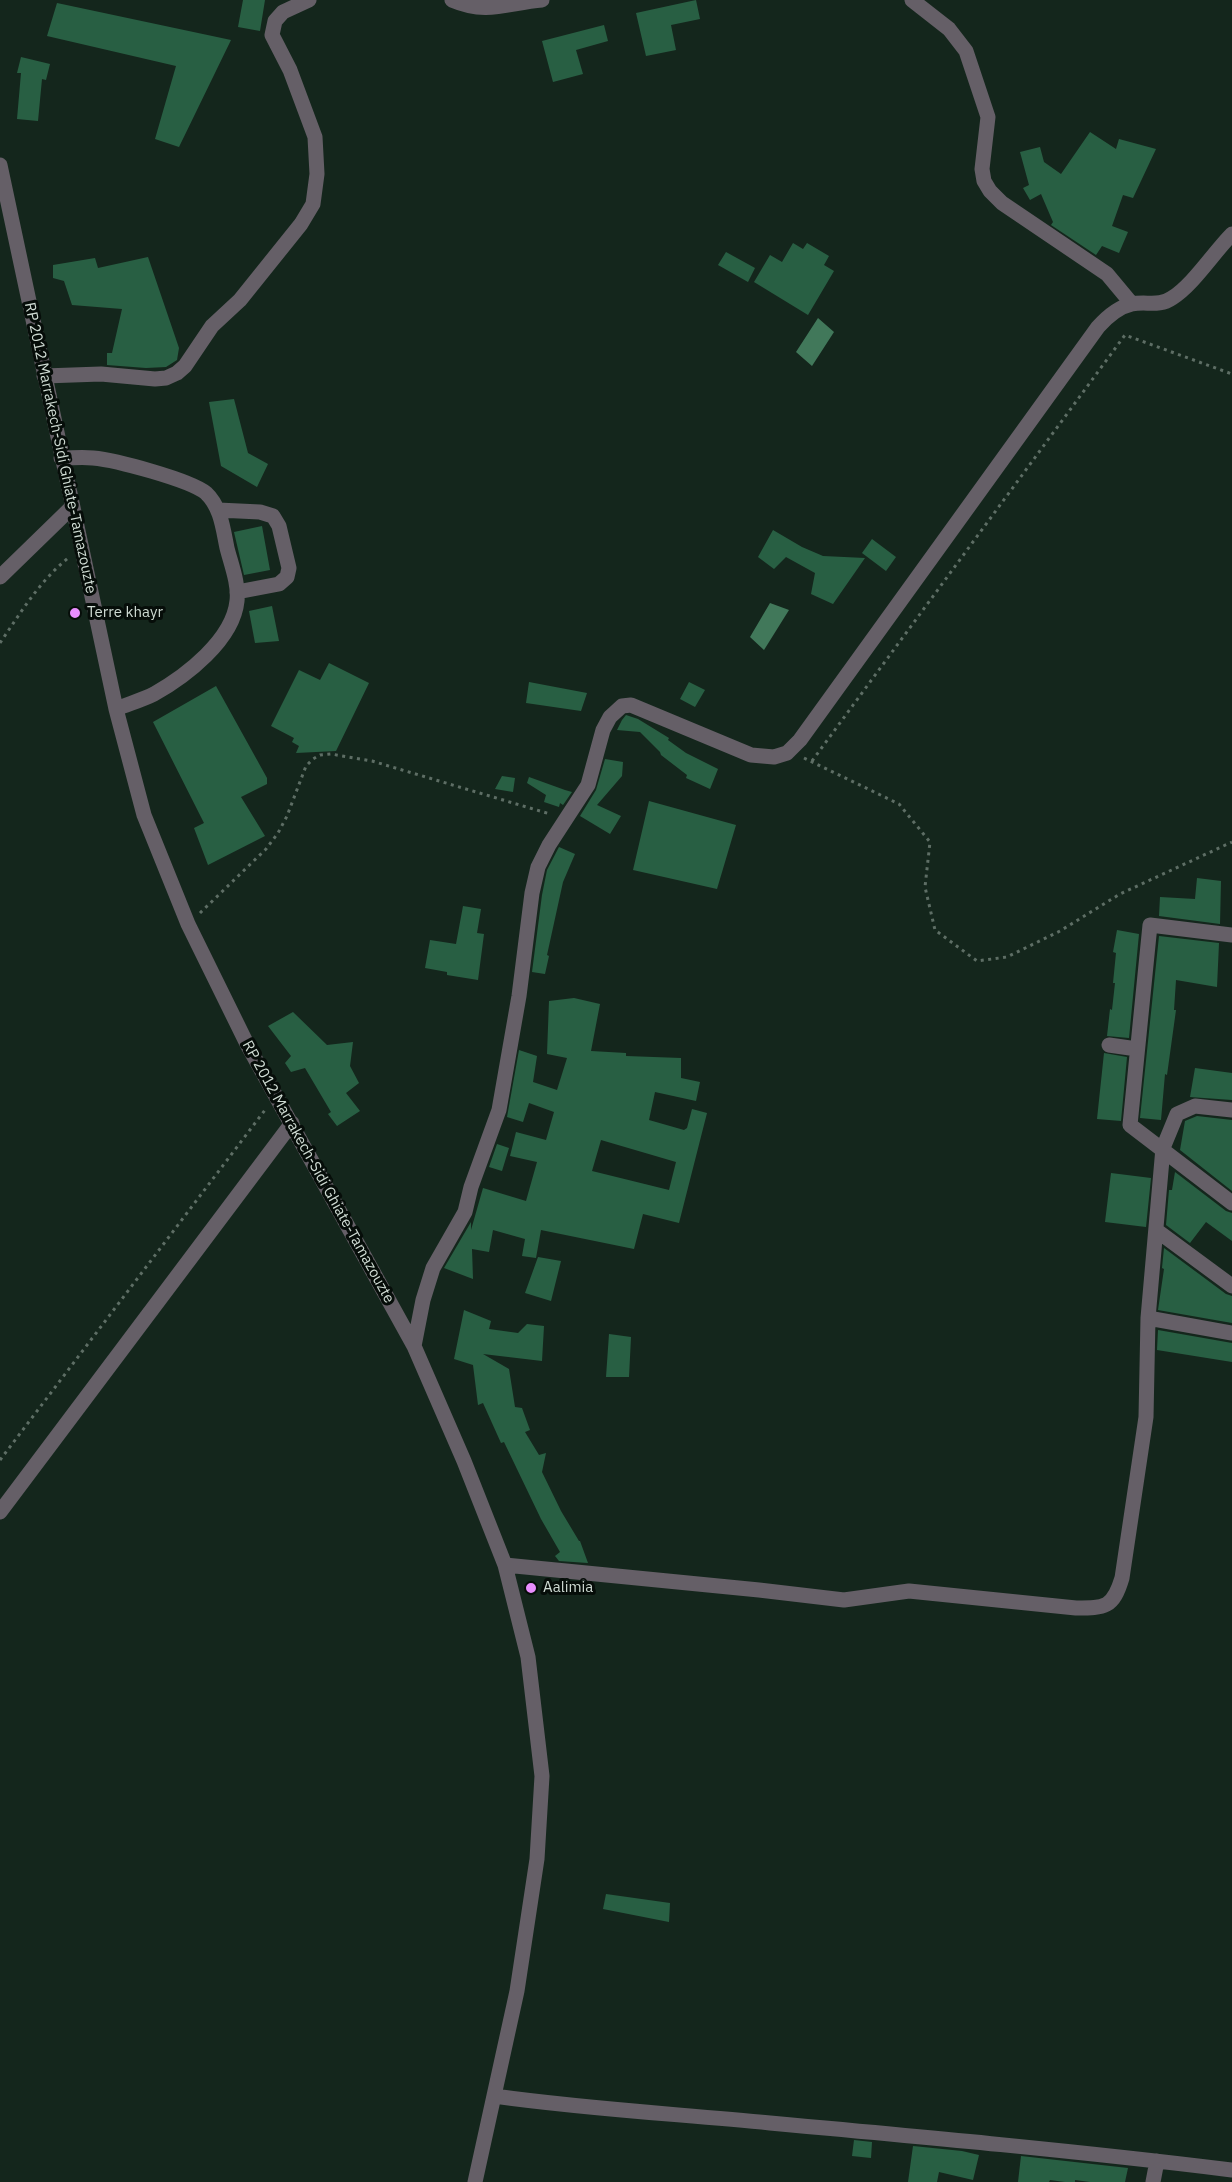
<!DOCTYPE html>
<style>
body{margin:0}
canvas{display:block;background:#14261c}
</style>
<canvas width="1232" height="2182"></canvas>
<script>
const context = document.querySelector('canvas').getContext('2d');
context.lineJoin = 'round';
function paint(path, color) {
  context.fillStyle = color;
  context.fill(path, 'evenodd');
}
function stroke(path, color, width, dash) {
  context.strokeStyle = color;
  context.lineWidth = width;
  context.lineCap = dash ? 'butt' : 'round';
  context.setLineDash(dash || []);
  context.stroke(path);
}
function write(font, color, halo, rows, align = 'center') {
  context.font = font + ' "IBM Plex Sans",sans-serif';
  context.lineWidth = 6;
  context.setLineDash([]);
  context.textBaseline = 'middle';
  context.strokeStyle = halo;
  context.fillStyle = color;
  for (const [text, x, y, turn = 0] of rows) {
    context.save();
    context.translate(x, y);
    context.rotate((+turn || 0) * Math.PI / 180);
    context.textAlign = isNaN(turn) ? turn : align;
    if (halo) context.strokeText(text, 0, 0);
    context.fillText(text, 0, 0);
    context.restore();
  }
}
paint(new Path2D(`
 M818,318L834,332L812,366L796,352Z
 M770,603L789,610L764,650L750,637Z`), '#41785a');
paint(new Path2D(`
 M243,0H265L260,31L238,27Z
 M696,0L700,19L671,25L676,50L646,56L636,13Z
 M57,3L231,40L179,147L155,139L176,66L47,36Z
 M604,25L608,41L576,50L583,74L553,82L542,41Z
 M21,57L50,64L46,80L42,79L38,121L17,119L21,73H17Z
 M1090,132L1116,149L1119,139L1156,149L1133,198L1123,195L1112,226L1128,232L1119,253L1102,246L1096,255L1051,225L1053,222L1041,194L1030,200L1023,188L1029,185L1020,152L1040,147L1044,162L1061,174Z
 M793,243L803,249L807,243L829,256L824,265L834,271L808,315L754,282L770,255L782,262Z
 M726,252L755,268L748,282L718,265Z
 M148,257L179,348L177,360L166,367L146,368L107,365V353H112L122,309L72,305L64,281L53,278V265L95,258L98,268Z
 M234,399L248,453L268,464L257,487L221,466L209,402Z
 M262,526L270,570L244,575L234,532Z
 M773,530L802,547L823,556L865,558L833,604L811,594L815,573L786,557L774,569L758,557Z
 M872,539L896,557L886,571L862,553Z
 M272,606L279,641L255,643L249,611Z
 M329,663L369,683L336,751L296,753L299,746L292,742L294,738L271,726L299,670L320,680Z
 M529,682L587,693L581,711L526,703Z
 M689,682L705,690L695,707L680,699Z
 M216,686L267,778V784L241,797L265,836L208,865L194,828L204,823L153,722Z
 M626,715L638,719L669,738L668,740L686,753L718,769L710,789L686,778L687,775L661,755L660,752L640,732L617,730L622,720Z
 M605,759L623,762L622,776L597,805L621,816L610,834L580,816L596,790Z
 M502,776L515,778L513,792L495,789Z
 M529,777L565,790L572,792L563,805L560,803L559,807L544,802L546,795L527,783Z
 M649,801L736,825L717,889L633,870Z
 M559,847L575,854L563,882L547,955L549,956L545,974L532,972L542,895L547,870Z
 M1197,878L1221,881L1220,924L1159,916L1160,897L1195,899Z
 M463,906L481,909L477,933L484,934L478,980L447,975V972L425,968L430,940L456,944Z
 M1117,930L1139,934L1129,1038L1107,1036L1110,1009L1112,1010L1115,983H1113L1116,953L1113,952Z
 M1159,936L1219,943L1217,987L1176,980L1174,1010H1176L1167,1075L1165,1074L1161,1120L1140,1118Z
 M574,998L600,1004L591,1051L626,1053V1056L681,1058V1078L700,1082L696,1101L655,1092L649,1120L684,1130L687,1128L692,1109L707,1113L679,1223L643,1214L634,1249L541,1230L536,1258L522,1256L525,1239L493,1230L489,1252L472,1249L473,1279L444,1268L471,1222V1230L483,1188L526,1201L537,1162L510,1156L516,1132L546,1140L554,1112L529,1103L523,1122L507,1117L519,1050L537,1056L533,1082L557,1090L567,1058L547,1054L549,1001ZM601,1140L676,1162L669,1190L592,1171Z
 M293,1012L327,1045L353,1042L350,1066L359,1083L346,1093L360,1111L337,1126L328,1114L331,1112L305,1068L291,1072L285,1063L291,1056L268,1026Z
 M1104,1053L1127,1057L1121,1121L1097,1119Z
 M1195,1068L1232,1073V1100L1190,1097Z
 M1197,1116L1232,1120V1191L1180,1150L1185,1121Z
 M497,1144L509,1148L502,1171L489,1167Z
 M1175,1172L1226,1211L1232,1213V1241L1206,1222L1190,1243L1166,1225L1169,1190H1172Z
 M1111,1173L1151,1178L1146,1227L1105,1222Z
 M1164,1248L1226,1294L1232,1296V1323L1158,1310L1164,1269L1162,1268Z
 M538,1257L561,1261L551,1301L525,1293Z
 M464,1310L491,1321L489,1329L518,1333L527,1324L544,1326L542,1361L483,1354L509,1369L515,1407L522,1408L530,1430L525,1432L539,1455L546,1453L542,1472L561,1511L579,1541H580L588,1563L559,1561L555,1556L560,1552L541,1519L504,1442L501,1443L483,1403L478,1405L473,1365L454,1359Z
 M1158,1330L1232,1343V1362L1157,1350Z
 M609,1334L631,1337L629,1377H606Z
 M606,1894L670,1903L669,1922L603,1909Z
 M854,2140L872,2142L871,2158L852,2156Z
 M913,2146L962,2151L979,2155L973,2180L939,2172L937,2182H908Z
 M1021,2156L1128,2168L1125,2182H1090L1075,2180V2182H1065L1050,2180L1049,2182H1018Z`), '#285f43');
stroke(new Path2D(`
 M0,643C21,612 39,582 68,558
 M804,758L899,804L930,842L925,887L935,930L977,961L1007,957L1060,931L1120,894L1232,842
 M812,761L1125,335L1232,374
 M200,913L266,849L278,833L287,816L306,766L313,759L320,755L331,754L372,761L550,814
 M0,1460L265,1110`), '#5e6e65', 3, [3, 4.5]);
stroke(new Path2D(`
 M452,0C487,15 507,3 542,0
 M912,0L949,29L966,51L988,117L982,169L984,181L990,191L1002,203L1107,274L1132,304
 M0,165L116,709L144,815L188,924L247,1044L414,1346L464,1461L505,1565L528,1657L542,1776L537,1859L517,1991L475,2182
 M44,376L101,374L155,379L166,378L177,373L185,366L212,326L240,300L301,224L313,204L317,174L315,137L290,70L272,35L275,21L283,12L309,0
 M61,458C72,458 83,457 93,458C116,460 190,480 206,493C221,507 223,529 227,548C231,564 239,584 237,601C233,640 186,676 154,694C142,700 128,704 116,709
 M218,510L260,512L273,516L279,526L289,568L287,577L279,584L237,592
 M0,577L72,507
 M1232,935L1150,925L1130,1125L1232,1203
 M1109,1045L1137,1049
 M1156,1230L1232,1286
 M1148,1318L1232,1333
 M414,1346L423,1300L433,1268L465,1212L471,1187L499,1110L519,996L532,893L538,867L549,845L588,785L603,730L610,717L622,706L631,705L751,755L774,757L787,753L800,740L1098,327C1107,317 1118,307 1132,304C1146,301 1159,307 1172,298C1193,285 1214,252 1232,234
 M0,1512L292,1123
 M505,1565L759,1590L844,1600L909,1591L1076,1608C1105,1608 1113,1608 1122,1578L1146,1417L1148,1318L1163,1148L1177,1114L1195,1106L1232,1110
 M494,2096C586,2109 678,2114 770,2123C924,2137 1078,2151 1232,2170
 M1153,2182L1157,2161`), '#655f67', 15);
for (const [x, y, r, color] of [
 [75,613,6,"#e98efe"],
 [531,1588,6,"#e98efe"]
]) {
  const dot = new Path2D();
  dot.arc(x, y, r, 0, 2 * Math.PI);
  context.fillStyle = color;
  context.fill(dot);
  stroke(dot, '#060d09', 2);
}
write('15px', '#cfdbd3', '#060d09', [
 ["RP 2012 Marrakech-Sidi Ghiate-Tamazouzte",60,448,78],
 ["RP 2012 Marrakech-Sidi Ghiate-Tamazouzte",318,1172,61]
]);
write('15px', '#cfdbd3', '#060d09', [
 ["Terre khayr",87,613],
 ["Aalimia",543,1588]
], 'left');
</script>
